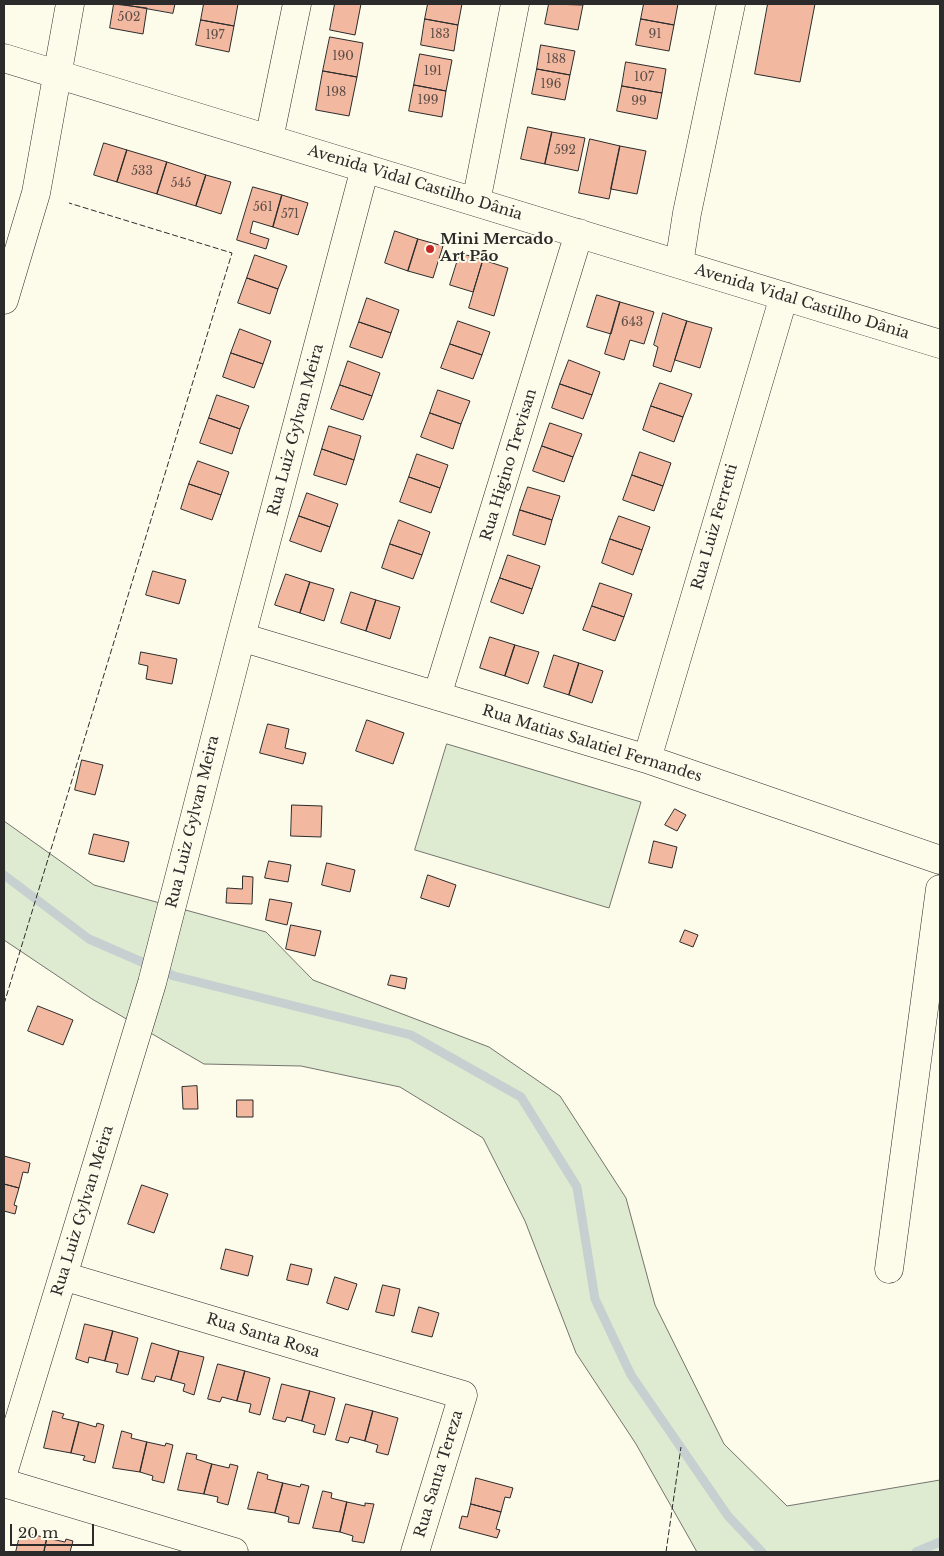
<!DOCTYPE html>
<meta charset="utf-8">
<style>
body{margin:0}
#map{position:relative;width:944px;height:1556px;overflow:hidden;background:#fdfbea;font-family:"Libre Baskerville",serif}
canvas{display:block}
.frame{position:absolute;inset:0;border:5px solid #2b2b2b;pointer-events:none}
.scale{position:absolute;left:10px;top:1524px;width:84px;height:22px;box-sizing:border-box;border:2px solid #2b2b2b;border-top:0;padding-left:6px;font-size:15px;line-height:18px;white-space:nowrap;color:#2b2b2b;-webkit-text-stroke:4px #fdfbea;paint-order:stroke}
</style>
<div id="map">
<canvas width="944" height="1556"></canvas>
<div class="frame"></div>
<div class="scale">20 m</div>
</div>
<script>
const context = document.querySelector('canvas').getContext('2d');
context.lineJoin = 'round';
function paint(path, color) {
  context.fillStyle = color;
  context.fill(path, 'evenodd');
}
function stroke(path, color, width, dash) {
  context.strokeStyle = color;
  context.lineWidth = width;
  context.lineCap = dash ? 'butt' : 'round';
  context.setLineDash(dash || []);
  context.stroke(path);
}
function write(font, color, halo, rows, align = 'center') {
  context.font = font + ' "Libre Baskerville",serif';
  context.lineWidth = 4;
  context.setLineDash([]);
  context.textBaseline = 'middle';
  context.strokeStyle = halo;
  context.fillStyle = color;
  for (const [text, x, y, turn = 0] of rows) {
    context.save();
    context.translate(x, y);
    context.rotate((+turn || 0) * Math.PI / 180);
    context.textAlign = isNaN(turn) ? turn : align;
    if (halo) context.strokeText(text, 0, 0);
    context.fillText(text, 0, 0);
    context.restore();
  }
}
const green = new Path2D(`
 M447,744L641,802L609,908L415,850Z
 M4,821L94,885L266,932L313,980L489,1047L560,1096L626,1198L655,1305L724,1444L787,1506L940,1480V1552H697L636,1444L576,1353L525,1221L483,1138L400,1087L301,1066L204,1064L92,999L4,940Z`);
paint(green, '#deebd1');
stroke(green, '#74746e', 1);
stroke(new Path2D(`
 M4,875L89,939L174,976L411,1035L521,1097L577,1187L595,1299L631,1375L728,1516L762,1552
 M916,1552L940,1542`), '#c7d0d0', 9);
const building = new Path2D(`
 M114,4L147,8L143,34L110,28Z
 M121,4H175L173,13Z
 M204,4H238L234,26L201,20Z
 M335,4H361L355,35L330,30Z
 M428,4H462L458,25L425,19Z
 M549,4L583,5L578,30L545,24Z
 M644,4H678L674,25L641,19Z
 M768,4H815L800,82L755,74Z
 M425,19L458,25L454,51L421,45Z
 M641,19L674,25L669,51L636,45Z
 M201,20L234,26L229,52L196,45Z
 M330,37L363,43L357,77L323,71Z
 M541,45L575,51L570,75L537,69Z
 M420,54L452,60L446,91L414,85Z
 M626,62L666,69L662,93L622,86Z
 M537,69L570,75L565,100L532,94Z
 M323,71L357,77L349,116L316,110Z
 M414,85L446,91L442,117L409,111Z
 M622,86L662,93L657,119L617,111Z
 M528,127L552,132L545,164L521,159Z
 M552,132L585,138L578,171L545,164Z
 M590,139L620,146L609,199L579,193Z
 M104,143L127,150L117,182L94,175Z
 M620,146L646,151L637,194L611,189Z
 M127,150L167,162L157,194L117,182Z
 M167,162L206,175L196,206L157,194Z
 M206,175L231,182L221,214L196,206Z
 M253,187L282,195L273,227L253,221L250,233L269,239L266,249L237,240Z
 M282,195L308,203L298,235L273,227Z
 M395,231L418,239L408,271L385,263Z
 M418,239L443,246L433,278L408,271Z
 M460,253L483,260L473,292L450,285Z
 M255,255L287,266L278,289L247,278Z
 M483,260L508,268L494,316L469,308Z
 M247,278L278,289L270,314L238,303Z
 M597,295L620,302L611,334L587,327Z
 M367,298L399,310L391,333L359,322Z
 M620,302L654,312L644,344L630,340L624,360L605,354Z
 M663,313L687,321L671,372L653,366L658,347L654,345Z
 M458,321L490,332L482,355L450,344Z
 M687,321L712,328L700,368L675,360Z
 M359,322L391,333L382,358L350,347Z
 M240,329L271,341L263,364L231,353Z
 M450,344L482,355L473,379L441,368Z
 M231,353L263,364L254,388L223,377Z
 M569,360L600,372L592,395L560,384Z
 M348,361L380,373L372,396L340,385Z
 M660,383L692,394L683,417L651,406Z
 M560,384L592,395L583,419L552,408Z
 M340,385L372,396L363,420L331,409Z
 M438,390L470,401L461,424L430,413Z
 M217,395L249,406L240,429L209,418Z
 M651,406L683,417L674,442L643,430Z
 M430,413L461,424L453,449L421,437Z
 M209,418L240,429L232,454L200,443Z
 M550,423L582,434L573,457L542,446Z
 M329,426L361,436L354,460L322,449Z
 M542,446L573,457L564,482L533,471Z
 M322,449L354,460L346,485L314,475Z
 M640,452L671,463L663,486L632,475Z
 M417,454L448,465L440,488L409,477Z
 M198,461L229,472L221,495L189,484Z
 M632,475L663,486L654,511L623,500Z
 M409,477L440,488L431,513L400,502Z
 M189,484L221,495L212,520L181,509Z
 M528,487L560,496L552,520L520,510Z
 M307,493L338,504L330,527L299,516Z
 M520,510L552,520L545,545L513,535Z
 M299,516L330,527L321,552L290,541Z
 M619,516L650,527L642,550L610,539Z
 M399,520L430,532L422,555L390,544Z
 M610,539L642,550L633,575L602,563Z
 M390,544L422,555L413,579L382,568Z
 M508,555L540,566L532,589L500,578Z
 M153,571L186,580L179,604L146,595Z
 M286,574L310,582L300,613L275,605Z
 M500,578L532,589L523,614L491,602Z
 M310,582L334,589L324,621L300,613Z
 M600,583L632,594L624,617L592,606Z
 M351,592L376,600L366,631L341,623Z
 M376,600L400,607L390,639L366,631Z
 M592,606L624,617L615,641L583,630Z
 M490,637L515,645L505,676L480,668Z
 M515,645L539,652L528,684L505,676Z
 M141,652L177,659L172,684L146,679L148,666L139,664Z
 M554,655L579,663L569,695L544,687Z
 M579,663L603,671L592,703L569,695Z
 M367,720L404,733L393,764L356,751Z
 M268,724L289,729L285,748L306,753L303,764L260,753Z
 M82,760L103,765L95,795L75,790Z
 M292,805L322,806L321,837L291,836Z
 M675,809L686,815L677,831L665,825Z
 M94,834L129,842L124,862L89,854Z
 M654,841L677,847L672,868L649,863Z
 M269,861L291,865L288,882L265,878Z
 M327,863L355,870L350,892L322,885Z
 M428,875L456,885L449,907L421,898Z
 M243,876L253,877L252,904L226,903L227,888L242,889Z
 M270,899L292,903L287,925L266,920Z
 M291,925L321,931L315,956L286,949Z
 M685,930L698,935L693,947L680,942Z
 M391,975L407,978L405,989L388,985Z
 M38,1006L73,1020L63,1045L28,1031Z
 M197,1086L198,1109H183L182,1087Z
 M237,1100H253V1117H237Z
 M4,1156L30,1163L28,1173L23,1172L19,1188L4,1184Z
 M4,1184L19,1188L14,1205L17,1206L15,1214L4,1211Z
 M142,1185L168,1194L154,1233L128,1224Z
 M226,1249L253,1256L248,1276L221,1269Z
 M291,1264L312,1269L308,1285L287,1280Z
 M335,1277L357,1284L348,1310L327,1303Z
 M383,1285L400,1289L394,1316L376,1312Z
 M419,1307L439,1313L432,1337L412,1332Z
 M85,1324L113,1331L105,1361L89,1357L88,1363L76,1359Z
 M113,1331L138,1338L128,1375L116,1372L118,1364L105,1361Z
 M152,1343L179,1351L171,1380L156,1376L154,1382L142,1379Z
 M179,1351L204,1357L194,1395L183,1391L185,1384L171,1380Z
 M218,1364L245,1371L237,1401L222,1397L220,1402L208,1399Z
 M245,1371L270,1378L260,1415L249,1412L251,1404L237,1401Z
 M282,1384L310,1391L302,1421L287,1417L285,1422L273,1419Z
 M310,1391L335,1398L325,1435L313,1432L315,1425L302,1421Z
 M346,1404L373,1411L365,1441L350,1437L348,1443L336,1440Z
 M53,1411L64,1414L62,1418L79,1422L71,1453L44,1448Z
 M373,1411L398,1418L388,1455L376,1452L378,1445L365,1441Z
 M79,1422L96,1427L97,1423L104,1425L95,1463L83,1460L85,1456L71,1453Z
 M122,1431L132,1434L131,1438L147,1442L140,1472L113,1468Z
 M147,1442L165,1446L166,1443L173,1445L164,1483L152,1480L153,1476L140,1472Z
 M187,1453L197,1455L196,1459L212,1464L204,1494L178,1490Z
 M212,1464L229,1468L230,1464L238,1466L228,1505L217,1502L218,1497L204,1494Z
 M258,1472L268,1475L267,1479L283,1483L275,1513L248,1509Z
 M476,1478L513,1488L510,1498L505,1497L501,1512L471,1504Z
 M283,1483L300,1487L301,1484L309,1486L299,1524L288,1522L289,1517L275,1513Z
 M323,1491L332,1493L331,1498L347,1502L340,1532L313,1528Z
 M347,1502L365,1506V1503L374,1504L364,1543L352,1541L353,1536L340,1532Z
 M471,1504L501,1512L496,1529L500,1530L497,1538L459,1528L462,1516L467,1517Z
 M22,1527L32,1529L31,1534L47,1538L44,1552H16Z
 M47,1538L65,1542L66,1539L73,1541L70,1552H44Z`);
paint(building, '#f2b8a0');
stroke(building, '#2b2b2b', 1);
const minor = new Path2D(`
 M4,58L940,344
 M269,139L297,4
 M476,202L515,4
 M679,264L687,213L731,4
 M4,300L36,193L70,4
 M241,637L647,759L940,860
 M437,696L579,233
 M647,759L784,296
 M889,1269L940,889
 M63,1276L463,1395L415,1552
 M4,1470L152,983L241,637L365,168
 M4,1483L234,1552`);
stroke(minor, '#2b2b2b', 29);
stroke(minor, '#fdfbea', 28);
stroke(new Path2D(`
 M4,1004L232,253L69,203
 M666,1552L681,1447`), '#2b2b2b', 1, [6, 2.5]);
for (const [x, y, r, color] of [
 [430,249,5,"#c62828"]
]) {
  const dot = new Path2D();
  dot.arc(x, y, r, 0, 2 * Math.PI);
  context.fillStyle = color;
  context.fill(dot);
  stroke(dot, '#fdfbea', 2);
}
write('12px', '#5d4e48', null, [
 ["502",129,18],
 ["183",440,35],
 ["91",655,35],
 ["197",215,36],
 ["190",343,57],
 ["188",556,60],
 ["191",433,72],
 ["107",644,78],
 ["196",551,85],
 ["198",336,93],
 ["199",428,101],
 ["99",639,102],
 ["592",565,151],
 ["533",142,172],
 ["545",181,184],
 ["561",263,208],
 ["571",290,215],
 ["643",632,323]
]);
write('15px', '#2b2b2b', '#fdfbea', [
 ["Avenida Vidal Castilho Dânia",415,183,17],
 ["Avenida Vidal Castilho Dânia",802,302,17],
 ["Rua Luiz Gylvan Meira",296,430,-75],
 ["Rua Higino Trevisan",509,465,-73],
 ["Rua Luiz Ferretti",715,527,-74],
 ["Rua Matias Salatiel Fernandes",592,744,17],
 ["Rua Luiz Gylvan Meira",193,822,-76],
 ["Rua Luiz Gylvan Meira",83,1211,-73],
 ["Rua Santa Rosa",263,1336,17],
 ["Rua Santa Tereza",439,1474,-73]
]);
write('bold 15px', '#2b2b2b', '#fdfbea', [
 ["Mini Mercado",440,240],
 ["Art Pão",440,257]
], 'left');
</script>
